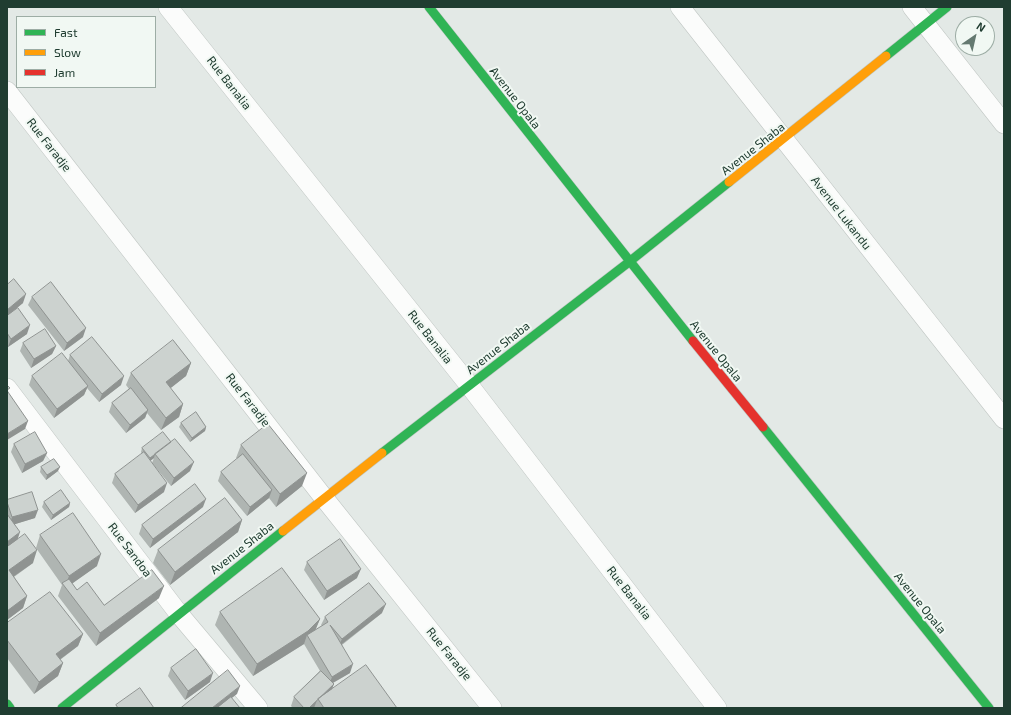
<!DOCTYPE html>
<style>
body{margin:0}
#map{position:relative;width:1011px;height:715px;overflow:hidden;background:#e3e9e6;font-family:"Exo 2",sans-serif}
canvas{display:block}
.frame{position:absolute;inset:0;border:8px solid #203d31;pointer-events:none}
.legend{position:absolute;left:16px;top:16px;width:140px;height:72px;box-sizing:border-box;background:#f1f8f3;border:1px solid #9dada5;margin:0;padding:5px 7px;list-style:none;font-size:12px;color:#203d31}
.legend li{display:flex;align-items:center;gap:8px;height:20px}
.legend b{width:20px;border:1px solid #9dada5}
.north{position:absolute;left:955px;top:16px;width:40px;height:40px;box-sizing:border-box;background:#f1f8f3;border:1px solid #9dada5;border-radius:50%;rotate:34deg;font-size:11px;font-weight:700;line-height:16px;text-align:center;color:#203d31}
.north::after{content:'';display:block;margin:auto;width:14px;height:18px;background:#647970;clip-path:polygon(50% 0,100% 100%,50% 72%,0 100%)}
</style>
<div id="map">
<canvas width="1011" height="715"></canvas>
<div class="frame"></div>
<ul class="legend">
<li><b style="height:5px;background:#30b455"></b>Fast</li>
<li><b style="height:5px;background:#ff9f0a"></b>Slow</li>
<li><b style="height:5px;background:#e5322d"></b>Jam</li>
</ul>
<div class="north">N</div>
</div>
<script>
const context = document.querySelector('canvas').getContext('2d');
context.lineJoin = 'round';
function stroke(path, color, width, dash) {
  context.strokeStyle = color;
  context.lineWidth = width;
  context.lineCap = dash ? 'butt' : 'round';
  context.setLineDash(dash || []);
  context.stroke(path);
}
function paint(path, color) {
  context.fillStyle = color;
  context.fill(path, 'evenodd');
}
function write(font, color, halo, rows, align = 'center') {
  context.font = font + ' "Exo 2",sans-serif';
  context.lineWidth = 4;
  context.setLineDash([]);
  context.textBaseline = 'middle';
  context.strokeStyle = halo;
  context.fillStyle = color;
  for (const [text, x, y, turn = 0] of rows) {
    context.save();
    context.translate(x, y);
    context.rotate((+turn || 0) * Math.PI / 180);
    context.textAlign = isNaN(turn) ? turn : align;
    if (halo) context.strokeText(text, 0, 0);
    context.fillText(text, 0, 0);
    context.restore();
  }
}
const street = new Path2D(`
 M168,7L469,385L717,708
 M680,7L1004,419
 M912,7L1004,124
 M7,91L324,498L492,708
 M7,388L179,614L258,708`);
const fast = new Path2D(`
 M429,7L693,341
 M886,56L947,7
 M763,427L989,708
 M382,453L629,262L729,182
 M7,704L10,708
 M62,708L283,531`);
const slow = new Path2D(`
 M729,182L886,56
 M283,531L382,453`);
const jam = new Path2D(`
 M693,341L763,427`);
stroke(street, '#c0c6c3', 20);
stroke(fast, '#bcc5c1', 10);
stroke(slow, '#bcc5c1', 10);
stroke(jam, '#bcc5c1', 10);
stroke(street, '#fbfcfb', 19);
stroke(fast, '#30b455', 9);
stroke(slow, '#ff9f0a', 9);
stroke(jam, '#e5322d', 9);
paint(new Path2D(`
 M7,285L23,303L7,316L27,334L8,347L7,346Z
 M32,297L83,337L64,351L28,305Z
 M23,343L56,346L52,354L31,368L20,351Z
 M70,355L121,385L99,402L87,388L84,395L54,418L29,385L32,376L68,361Z
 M191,363L186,376L170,388L183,404L179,417L161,430L147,413L145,418L126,433L109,412L112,403L129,389L126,385L131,373Z
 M181,423L206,427L205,431L190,442L179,427Z
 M14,444L47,453L43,461L22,473L11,452Z
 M241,445L302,486L276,507L269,498L247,516L218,481L221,472L238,459L236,458Z
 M142,448L190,471L171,486L152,463L154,458L150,461L164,492L135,513L112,483L115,474L142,454L141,452Z
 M41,467L58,471L46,480L40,472Z
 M7,502L35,518L15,524L18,539L33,563L14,577L27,596L23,608L7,620Z
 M44,502L70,503L69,507L51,520L42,507Z
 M203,507L150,548L139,534L142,525Z
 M242,520L238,532L170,585L153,563L158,550Z
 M40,535L97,566L72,583L77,590L104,605L159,598L96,646L58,596L62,585L36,548Z
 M307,562L357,578L324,600L304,570Z
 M220,612L320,619L315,630L322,626L321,625L325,617L382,613L342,645L350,673L333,683L332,689L397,708H293L291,706L294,697L320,671L304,644L253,676L215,625Z
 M7,623L83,634L78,646L60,660L63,663L58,676L34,694L7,658Z
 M171,668L210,682L185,700L168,676Z`), '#afb5b2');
paint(new Path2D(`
 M26,294L23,303L7,316V310Z
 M30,325L27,334L8,347L11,339Z
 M86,328L83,337L64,351L67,343Z
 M56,346L52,354L31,368L34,359Z
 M191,363L186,376L162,395L166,382Z
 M124,376L121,385L99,402L102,394Z
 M88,386L84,395L54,418L57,409Z
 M183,404L179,417L161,430L166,418Z
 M148,410L145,418L126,433L130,425Z
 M28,421L25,429L7,440V434Z
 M206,427L205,431L190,442L192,438Z
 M171,442L155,454L154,458L149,462L150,458Z
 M47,453L43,461L22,473L25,464Z
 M194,462L190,471L171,486L174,478Z
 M60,467L58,471L46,480L47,475Z
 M307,473L302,486L276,507L280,494Z
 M167,483L164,492L135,513L138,505Z
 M272,490L269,498L247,516L250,507Z
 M206,499L203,507L150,548L153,539Z
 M70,503L69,507L51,520L53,515Z
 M38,510L35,518L9,526L12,517Z
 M242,520L238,532L170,585L175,572Z
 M20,532L16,544L7,551V542Z
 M37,550L33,563L7,581L9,570Z
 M101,554L97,566L66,588L65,587L69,576Z
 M361,569L357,578L324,600L327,591Z
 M164,586L159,598L96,646L100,633Z
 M27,596L23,608L7,620V611Z
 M386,604L382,613L338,647L342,639Z
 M320,619L315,631L307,635L304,644L253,676L257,664Z
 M83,634L78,646L51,666L56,654Z
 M63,663L58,676L34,694L39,682Z
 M353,664L350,673L329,685L332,677Z
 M213,673L210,682L185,700L188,691Z
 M334,684L331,692L318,700Z
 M240,686L237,694L219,708H212Z
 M317,700L314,708H309Z`), '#8f9391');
const building = new Path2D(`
 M14,279L26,294L7,310V285Z
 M51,282L86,328L67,343L32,297Z
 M18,308L30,325L11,339L7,333V316Z
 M45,329L56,346L34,359L23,343Z
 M92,337L124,376L102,394L70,355Z
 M173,340L191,363L166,382L183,404L166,418L131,373Z
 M62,353L88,386L57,409L32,376Z
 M7,385L10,388L7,390Z
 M131,388L148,410L130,425L112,403Z
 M8,392L28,421L7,434V393Z
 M196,412L206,427L192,438L181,423Z
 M268,424L307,473L280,494L241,445Z
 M35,432L47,453L25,464L14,444Z
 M163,432L171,442L150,458L142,448Z
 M175,439L194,462L174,478L155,454Z
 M144,452L167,483L138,505L115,474Z
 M243,454L272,490L250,507L221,472Z
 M54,459L60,467L47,475L41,467Z
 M195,484L206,499L153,539L142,525Z
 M61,490L70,503L53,515L44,502Z
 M32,492L38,510L12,517L7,502V500Z
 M225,498L242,520L175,572L158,550Z
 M73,513L101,554L69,576L40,535Z
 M7,514L20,532L7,542Z
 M25,534L37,550L9,570L27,596L7,611V547Z
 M340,539L361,569L327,591L307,562Z
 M282,568L320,619L308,631L257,664L220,612Z
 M152,570L164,586L100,633L62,583L69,579L77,590L87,582L104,605Z
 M369,583L386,604L342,639L330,625L353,664L332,677L307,635L328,622L325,617Z
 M50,592L83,634L56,654L63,663L39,682L7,640V623Z
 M196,649L213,673L188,691L171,668Z
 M366,665L397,708H324L318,699Z
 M228,670L240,686L212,708H181Z
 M321,671L334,684L309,708H304L294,697Z
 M140,688L154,708H118L116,705Z
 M231,697L240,708H217Z`);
paint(building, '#ccd2cf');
stroke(building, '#8f9391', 1);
write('12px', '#203d31', '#f1f8f3', [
 ["Rue Banalia",229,83,52],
 ["Avenue Opala",515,98,52],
 ["Rue Faradje",49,145,52],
 ["Avenue Shaba",753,149,-38],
 ["Avenue Lukandu",841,213,52],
 ["Rue Banalia",430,337,52],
 ["Avenue Shaba",498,348,-38],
 ["Avenue Opala",716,351,51],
 ["Rue Faradje",248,400,52],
 ["Avenue Shaba",242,548,-38],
 ["Rue Sandoa",130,550,53],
 ["Rue Banalia",629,593,52],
 ["Avenue Opala",920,603,51],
 ["Rue Faradje",449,654,51]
]);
</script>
